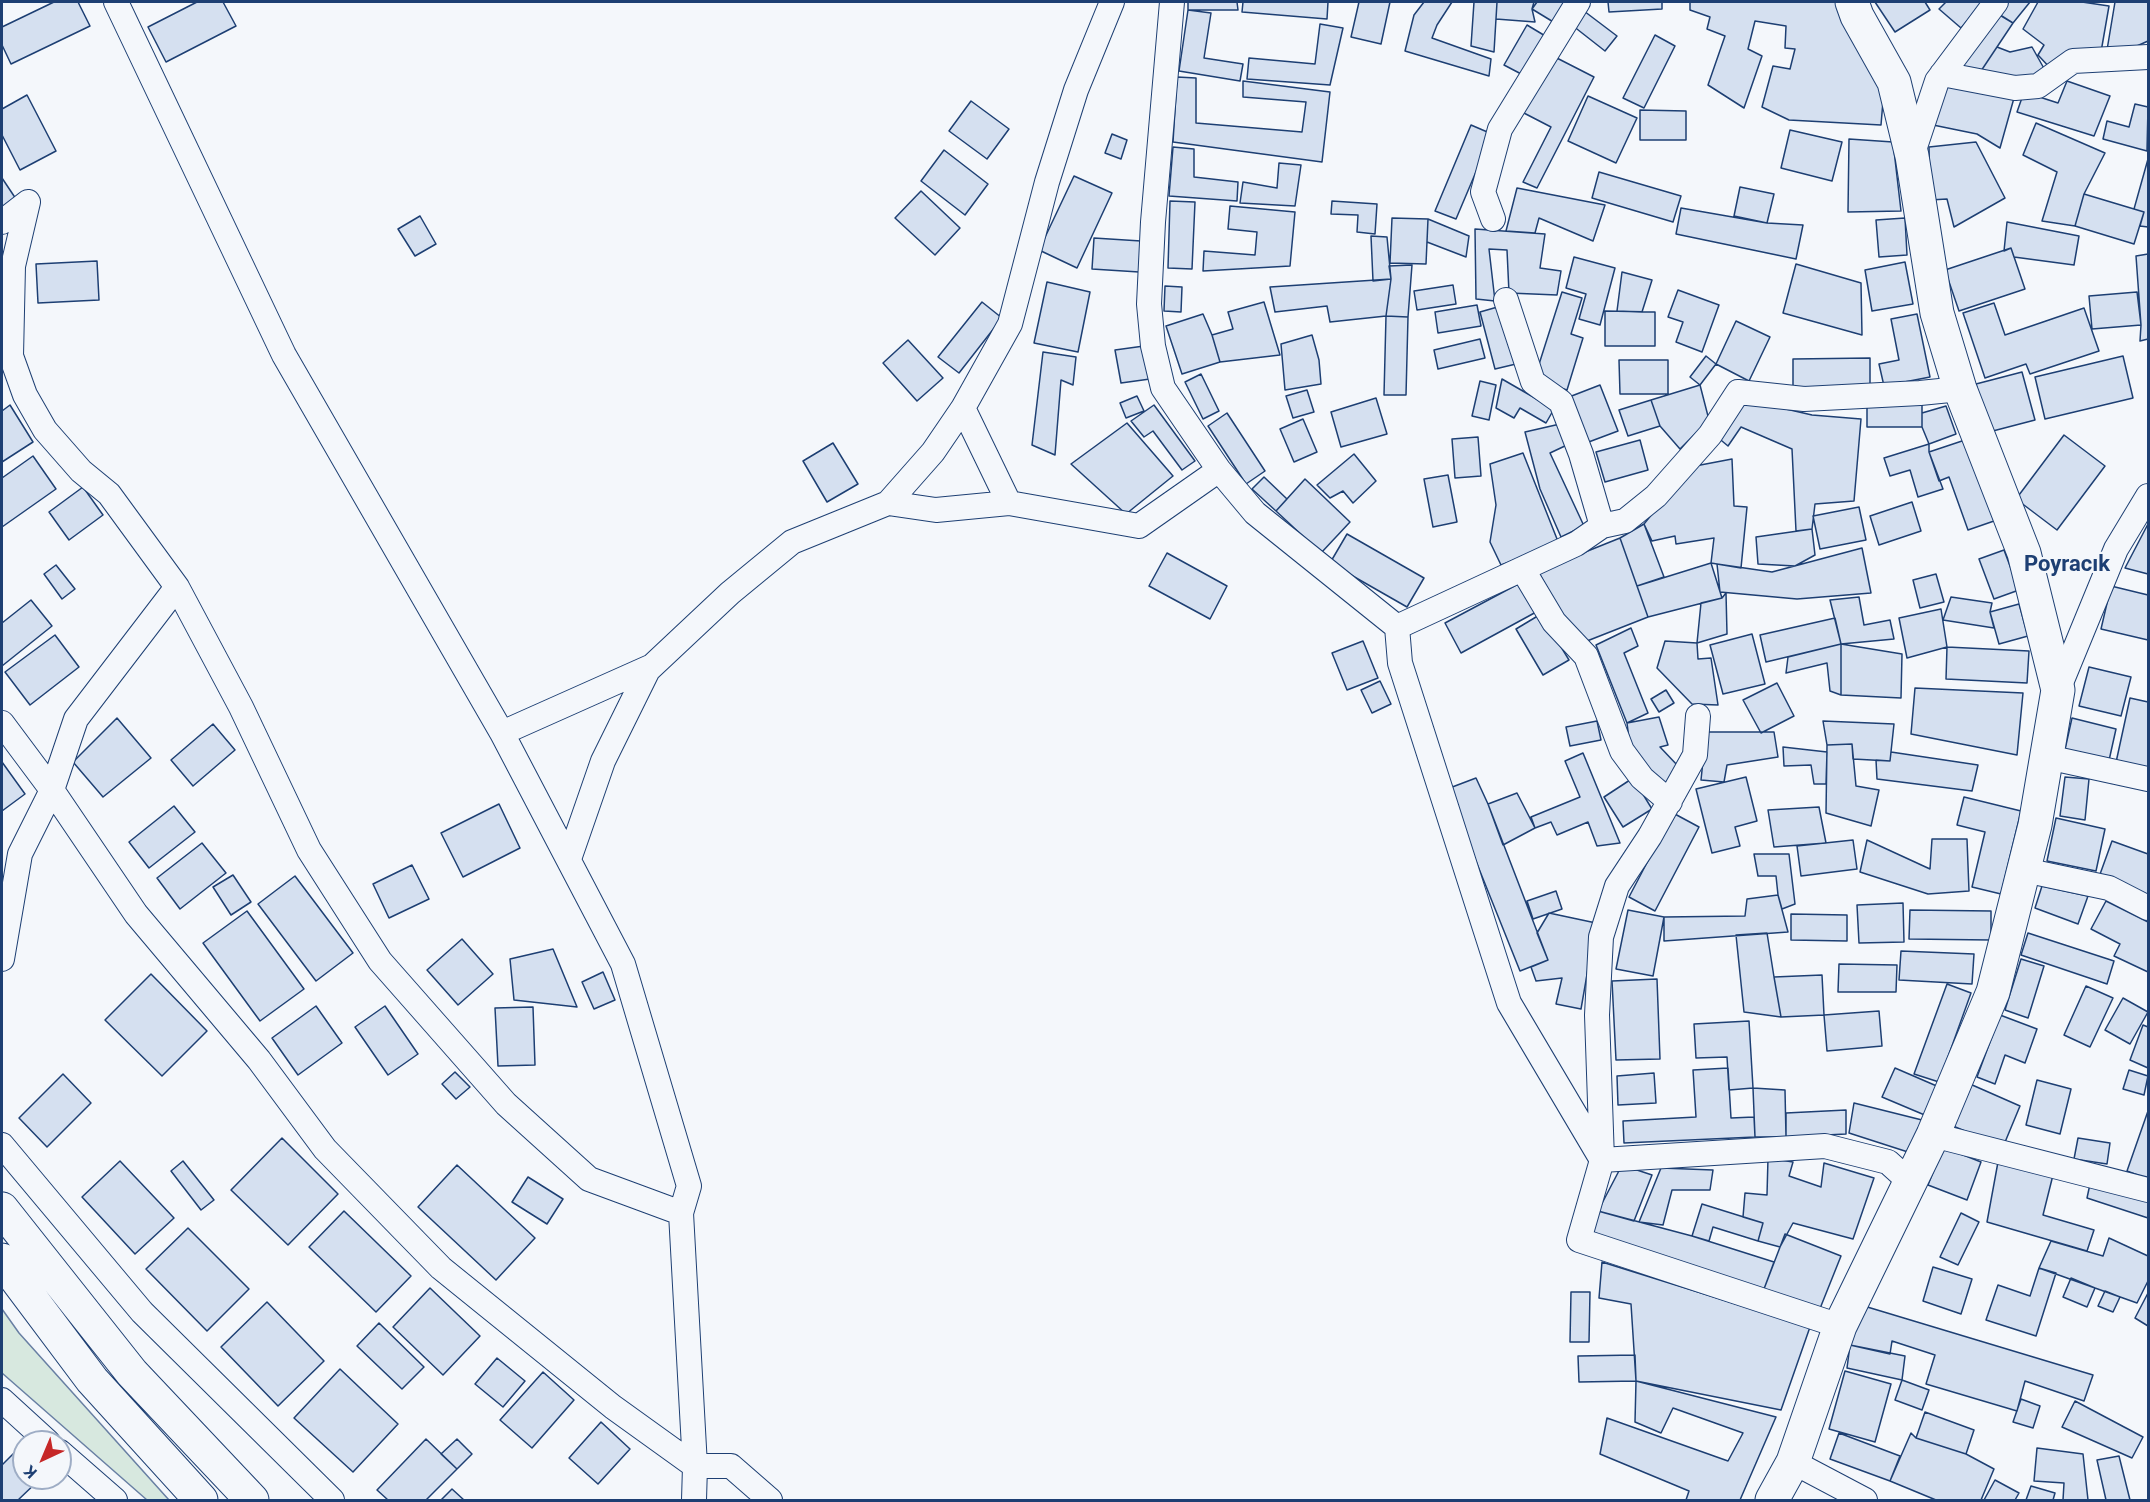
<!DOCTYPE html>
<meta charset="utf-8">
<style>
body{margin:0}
#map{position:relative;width:2150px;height:1502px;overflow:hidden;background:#f4f7fb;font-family:Roboto,sans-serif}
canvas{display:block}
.frame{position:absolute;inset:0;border:3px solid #1d3f73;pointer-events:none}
.north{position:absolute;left:12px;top:1430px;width:60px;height:60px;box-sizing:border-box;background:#f4f7fb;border:2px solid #9eadc5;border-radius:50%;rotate:224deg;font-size:16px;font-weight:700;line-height:24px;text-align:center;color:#1d3f73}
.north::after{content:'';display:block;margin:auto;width:21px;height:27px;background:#c62828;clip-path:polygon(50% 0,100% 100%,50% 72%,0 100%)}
</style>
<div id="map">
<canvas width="2150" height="1502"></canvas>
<div class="frame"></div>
<div class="north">K</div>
</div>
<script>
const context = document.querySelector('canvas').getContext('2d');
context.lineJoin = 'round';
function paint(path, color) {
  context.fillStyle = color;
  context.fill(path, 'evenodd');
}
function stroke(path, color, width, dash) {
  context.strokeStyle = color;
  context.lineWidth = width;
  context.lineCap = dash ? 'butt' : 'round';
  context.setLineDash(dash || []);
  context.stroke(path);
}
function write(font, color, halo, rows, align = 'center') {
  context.font = font + ' Roboto,sans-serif';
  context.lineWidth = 4.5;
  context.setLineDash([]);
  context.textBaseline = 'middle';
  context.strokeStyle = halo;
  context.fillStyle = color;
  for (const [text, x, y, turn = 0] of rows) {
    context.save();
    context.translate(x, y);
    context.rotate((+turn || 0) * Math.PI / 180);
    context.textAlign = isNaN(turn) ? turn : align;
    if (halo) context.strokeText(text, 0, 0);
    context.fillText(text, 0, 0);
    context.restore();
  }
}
const green = new Path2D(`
 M2,1309L19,1333L169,1500H147L2,1373Z`);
paint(green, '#d7e8df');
stroke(green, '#687fa3', 1.5);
const building = new Path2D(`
 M54,2H78L90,26L11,64L2,45V27Z
 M197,2H223L236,26L166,62L148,27Z
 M1188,2H1237L1238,10H1188Z
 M1243,2H1328L1327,19L1242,12Z
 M1359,2H1390L1381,44L1351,37Z
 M1424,2H1452L1437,25L1432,38L1491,59L1489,76L1405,51L1414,15Z
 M1474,2H1497L1494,52L1471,46Z
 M1497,2H1534L1532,9L1535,22L1496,19Z
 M1537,2H1566L1555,23L1532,9Z
 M1608,2H1662V9L1609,12Z
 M1690,2H1839L1884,89L1881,125L1789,120L1762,107L1773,66L1790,69L1795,49L1785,48L1786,26L1755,21L1748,49L1762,56L1744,108L1708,85L1725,36L1707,29L1710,17L1690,10Z
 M1875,2H1925L1930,10L1895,32Z
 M1946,2H1983L1961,28L1939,9Z
 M2004,2H2030L2013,23L1997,13Z
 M2038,2H2082L2109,6L2101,52L2052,70L2038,55L2044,45L2023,29Z
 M2115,2H2148V41L2128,50H2107Z
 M1580,8L1617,36L1605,51L1568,22Z
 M1188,10L1211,13L1204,58L1243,64L1240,81L1179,71Z
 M1993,11L2013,23L1977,77L1954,67Z
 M1320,24L1343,28L1330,85L1247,79L1249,58L1315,64Z
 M1527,25L1547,37L1525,76L1504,65Z
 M1655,35L1675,46L1644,108L1623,98Z
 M1997,47L2010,52L2032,47L2046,72L2021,81L1977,77Z
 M1549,54L1594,77L1537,188L1523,182L1551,127L1520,111Z
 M1177,77L1196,78V123L1302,132L1306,102L1243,97V81L1330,92L1322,162L1173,142Z
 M2067,81L2110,96L2094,136L2017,112L2024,92L2058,103Z
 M1944,84L2014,98L2000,148L1977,134L1933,125Z
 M27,95L56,151L20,170L2,135V109Z
 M1588,96L1637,118L1616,163L1568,141Z
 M971,101L1009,129L987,159L949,131Z
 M2135,104L2148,107L2147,151L2103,139L2107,121L2129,127Z
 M1640,110L1686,111V140H1640Z
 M2036,123L2105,153L2084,194L2075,226L2042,221L2057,172L2023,155Z
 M1471,125L1492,134L1456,219L1435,211Z
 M1790,130L1842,142L1832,181L1781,168Z
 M1112,134L1127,140L1121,159L1105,153Z
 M1849,139L1893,142L1901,211L1848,212Z
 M1976,142L2005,198L1954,227L1947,199L1930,200L1929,147Z
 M1173,147L1194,149V177L1238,182L1237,201L1169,196Z
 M944,150L988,184L965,215L921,181Z
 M2148,159V227L2140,226L2144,212L2134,209Z
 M1279,163L1301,165L1295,206L1240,203L1243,182L1277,188Z
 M1599,172L1681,196L1673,222L1592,198Z
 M1074,176L1112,193L1077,268L1039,250Z
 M2,178L16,199L2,210Z
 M1740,187L1774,194L1767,223L1734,216Z
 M1517,188L1605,205L1593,241L1539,218L1535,233L1506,231Z
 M921,191L960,228L935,255L895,218Z
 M2084,194L2144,212L2134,244L2075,226Z
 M1170,201L1195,202L1192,269L1168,268Z
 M1332,201L1377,204L1375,234L1357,232L1358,215L1331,214Z
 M1230,206L1295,212L1290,266L1203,271L1204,251L1255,255L1257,232L1228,229Z
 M1681,208L1767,223L1803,225L1796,259L1676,234Z
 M420,216L436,244L415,256L398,229Z
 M1392,218L1428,219L1426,264L1390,263Z
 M1905,218L1907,255L1879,257L1876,220Z
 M1428,219L1469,236L1466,257L1427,242Z
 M2007,222L2079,236L2074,265L2014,257L2011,248L2004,251Z
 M1475,229L1545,234L1540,268L1561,271L1557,295L1509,293L1507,250L1489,249L1495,301L1476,299Z
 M1371,236L1387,237L1391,279L1373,281Z
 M1094,238L1141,241L1139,272L1092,269Z
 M2011,248L2025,289L1959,311L1945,270Z
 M2148,254V339L2140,341L2141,325L2136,256Z
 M1574,257L1615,268L1600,325L1579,319L1586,294L1566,288Z
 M97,261L99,300L38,303L36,264Z
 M1905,262L1913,304L1872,311L1865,270Z
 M1796,264L1861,283L1862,335L1783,313Z
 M1412,265L1408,317L1386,316L1391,279L1389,266Z
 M1622,272L1652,280L1642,312L1617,311Z
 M1391,279L1386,316L1330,322L1327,306L1275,312L1270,287Z
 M1047,282L1090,292L1078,352L1034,343Z
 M1453,285L1456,304L1417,310L1414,291Z
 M1165,286L1182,287L1181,312L1164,311Z
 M1678,290L1719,305L1702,352L1676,342L1683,322L1668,317Z
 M1562,292L1582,298L1571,334L1583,338L1567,390L1534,380Z
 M2137,292L2141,325L2092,329L2089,296Z
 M982,302L1002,318L959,373L938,357Z
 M1264,302L1280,355L1220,362L1212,335L1233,329L1228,312Z
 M1994,303L2005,335L2084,308L2099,351L2030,374L2026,364L1985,378L1963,313Z
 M1477,305L1481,326L1438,333L1435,312Z
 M1501,306L1516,364L1495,369L1480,312Z
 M1605,311L1655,312V346H1605Z
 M1203,314L1212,335L1220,362L1182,374L1166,326Z
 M1917,314L1930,377L1884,386L1879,364L1899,360L1891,319Z
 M1386,316L1408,317L1406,395H1384Z
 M1736,321L1770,337L1749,381L1716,364Z
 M1312,335L1319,360L1321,384L1285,390L1281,344Z
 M1480,339L1485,358L1438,369L1434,350Z
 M908,340L943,378L917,401L883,363Z
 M1144,346L1150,379L1121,383L1115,350Z
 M1043,352L1076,357L1073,385L1061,380L1055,455L1032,445Z
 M1706,356L1716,364L1700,385L1690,377Z
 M2123,356L2133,398L2045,419L2035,377Z
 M1870,358V389L1793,390V359Z
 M1619,360H1668V394H1620Z
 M2022,372L2035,420L1989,432L1976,384Z
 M1201,374L1219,411L1203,419L1185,382Z
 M1502,379L1554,409L1546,423L1520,408L1514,418L1496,408Z
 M1480,381L1496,385L1489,420L1472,416Z
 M1600,385L1618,431L1586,443L1569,397Z
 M1700,385L1709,420L1680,449L1660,426L1651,400Z
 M1307,390L1314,412L1293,418L1286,396Z
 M1137,396L1144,411L1126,418L1120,403Z
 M1376,398L1387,434L1341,447L1331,412Z
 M1651,400L1660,426L1628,436L1619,410Z
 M1747,400L1812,415L1861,419L1854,501L1815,504L1812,529L1796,531L1792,449L1741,427L1728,446L1716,436Z
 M10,405L33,442L2,462V411Z
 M1154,405L1195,461L1182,470L1153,431L1144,437L1131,421Z
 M1867,405H1922V427H1867Z
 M1946,406L1956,434L1929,444L1922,427V413Z
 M1227,413L1265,471L1246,484L1208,426Z
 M1303,419L1317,452L1294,462L1280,429Z
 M1127,423L1173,476L1126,514L1071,464Z
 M1560,424L1567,445L1550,453L1584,526L1561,537L1540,489L1525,432Z
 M2064,435L2105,466L2057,530L2016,499Z
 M1478,437L1481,476L1455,478L1452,439Z
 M1640,440L1648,470L1605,482L1596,452Z
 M1965,440L1994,521L1968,530L1949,477L1939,481L1929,452Z
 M833,443L858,484L827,502L803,461Z
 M1929,444V452L1943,489L1918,497L1910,470L1890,476L1884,458Z
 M1523,453L1559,544L1501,565L1490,542L1496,505L1490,464Z
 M1354,454L1376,481L1353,503L1343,491L1330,498L1317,485Z
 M33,456L56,489L2,527V478Z
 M1732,459L1734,506L1747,507L1741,568L1711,563L1714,538L1676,544L1675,536L1652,541L1644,524L1690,467Z
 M1448,475L1457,522L1433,527L1424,479Z
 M1264,477L1287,499L1276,511L1252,489Z
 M1305,479L1350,522L1321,553L1276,511Z
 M83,487L103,515L69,540L49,512Z
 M1912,502L1921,531L1879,545L1870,516Z
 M1859,507L1866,540L1820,549L1813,516Z
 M1644,524L1664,577L1637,586L1620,538Z
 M2148,524V574L2125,568Z
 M1812,529L1815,555L1795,566L1758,564L1756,537Z
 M1347,534L1424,578L1407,607L1330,563Z
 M1620,538L1648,617L1587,641L1565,621L1538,571Z
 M1862,548L1871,593L1797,599L1720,592L1717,564L1772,572Z
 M2004,550L2019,590L1994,599L1979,559Z
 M1167,553L1227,586L1210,619L1149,586Z
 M1711,563L1722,598L1648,617L1637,586Z
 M56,565L75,589L62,599L44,574Z
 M1936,574L1944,602L1920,608L1913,580Z
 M1522,582L1538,611L1461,653L1445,623Z
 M2111,586L2148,595V640L2101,629Z
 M1726,593L1727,634L1697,643L1701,603L1722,598Z
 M1859,597L1864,625L1890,620L1894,639L1841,644L1830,600Z
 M1951,597L1992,603L1990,612L1994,628L1943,620Z
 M31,600L52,626L2,666V623Z
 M2019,604L2028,636L1999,644L1990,612Z
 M1941,609L1947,647L1907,658L1899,618Z
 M1541,614L1569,660L1543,675L1516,629Z
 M1835,618L1841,644L1766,662L1760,635Z
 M1631,628L1638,646L1624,653L1648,713L1627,723L1596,645Z
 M1752,634L1765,684L1723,694L1710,645Z
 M55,635L79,667L30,705L5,672Z
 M1363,641L1378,678L1347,690L1332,653Z
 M1665,641L1697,643L1698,659L1711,658L1718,705L1692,704L1657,668Z
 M1841,644L1902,654L1901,698L1841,695Z
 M1841,644V695L1830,691L1827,663L1786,673L1788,657Z
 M1947,647L2029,651L2027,683L1946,679Z
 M2089,667L2131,677L2121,716L2079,706Z
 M1380,681L1391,704L1372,713L1361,690Z
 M1777,683L1794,716L1761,733L1743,700Z
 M1915,688L2023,693L2017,755L1911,734Z
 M1666,690L1674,703L1659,712L1651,699Z
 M2130,698L2148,702V775L2115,767Z
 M1659,717L1668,745L1660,747L1679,767L1664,786L1630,747L1627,723Z
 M117,718L151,758L103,797L73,762Z
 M2072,718L2116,729L2108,765L2064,754Z
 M1597,721L1601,740L1570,746L1566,727Z
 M1823,721L1894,724L1890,761L1853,759L1852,744L1827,745Z
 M213,724L235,750L193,786L171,760Z
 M1706,732H1774L1778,757L1727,765L1724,782L1701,780Z
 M1852,744L1856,786L1879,790L1871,826L1826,813L1827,745Z
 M1783,747L1827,752L1826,784H1814L1811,765L1784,766Z
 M1891,752L1978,765L1972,791L1877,779L1876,760L1890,761Z
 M1583,753L1620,843L1597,846L1588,822L1557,835L1551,822L1535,828L1531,817L1580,797L1565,761Z
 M2,762L25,794L2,811Z
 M1746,777L1757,821L1735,827L1740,846L1712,853L1696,789Z
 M2065,777L2089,779L2085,820L2060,816Z
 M1476,778L1488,804L1548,960L1520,971L1447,789Z
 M1633,778L1652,809L1623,827L1604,797Z
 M1517,793L1535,828L1503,845L1488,804Z
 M1964,797L2021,811L2001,894L1972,887L1985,832L1957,825Z
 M499,804L520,848L463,877L441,833Z
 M174,806L195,832L149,868L129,842Z
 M1819,807L1826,843L1774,847L1768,810Z
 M1673,813L1699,827L1655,911L1629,897Z
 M2056,818L2105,829L2096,871L2047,861Z
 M1932,839H1967L1969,891L1928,894L1860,872L1867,840L1930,869Z
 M1853,840L1857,869L1801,876L1797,846Z
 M2112,841L2148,854V895L2099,877Z
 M202,843L226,873L180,909L157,878Z
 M1754,854H1789L1795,904L1782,909L1778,895L1776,876H1758Z
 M412,865L429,899L389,918L373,884Z
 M233,875L251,902L231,915L213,887Z
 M295,876L353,953L316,981L258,904Z
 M2042,886L2088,896L2078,924L2035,908Z
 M1556,891L1562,909L1533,919L1527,901Z
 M1778,895L1788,932L1664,941V917L1745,916L1747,899Z
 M2106,901L2148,922V972L2114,956L2120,944L2091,929Z
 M1903,903L1904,942L1859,943L1857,905Z
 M1628,910L1664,917L1653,976L1616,969Z
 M1910,910L1991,911V940L1909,939Z
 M247,911L304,989L260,1021L203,943Z
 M1549,913L1596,923L1581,1009L1556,1004L1562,978L1536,981L1531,967L1548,960L1537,933Z
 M1791,914L1847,915V941L1791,940Z
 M1767,933L1774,977L1781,1017L1744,1012L1736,935Z
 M2028,933L2114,961L2107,984L2021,955Z
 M462,939L493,974L458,1005L427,970Z
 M553,949L577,1007L514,1000L510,959Z
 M1901,951L1974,954L1972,984L1899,980Z
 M2021,959L2044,966L2028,1018L2005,1010Z
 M1839,964L1897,965L1896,992H1838Z
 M603,972L615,1000L594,1009L582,982Z
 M151,974L207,1031L162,1076L105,1020Z
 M1822,975L1824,1015L1781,1017L1774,977Z
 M1657,979L1660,1059L1616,1060L1612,981Z
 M1947,984L1971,993L1939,1082L1914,1074Z
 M2086,986L2113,998L2090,1047L2064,1035Z
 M2123,998L2148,1012L2130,1044L2105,1030Z
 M316,1006L342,1043L298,1075L272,1038Z
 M385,1006L418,1054L388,1075L355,1027Z
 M533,1007L535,1065L498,1066L495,1008Z
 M1879,1011L1882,1046L1827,1051L1824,1015Z
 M2000,1015L2037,1029L2025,1063L2005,1055L1995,1084L1977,1077Z
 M1749,1021L1753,1088L1729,1090L1727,1057L1696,1058L1694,1024Z
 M2143,1025L2148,1027V1068L2130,1060Z
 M1728,1068L1731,1118L1754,1117L1755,1137L1624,1143L1623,1121L1696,1117L1693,1070Z
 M1895,1068L1939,1087L1927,1116L1882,1097Z
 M2129,1070L2148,1076L2144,1095L2123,1089Z
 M455,1072L470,1087L456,1099L442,1084Z
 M1654,1073L1656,1103L1618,1105L1617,1076Z
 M63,1074L91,1103L47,1147L19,1118Z
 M2037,1080L2071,1089L2060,1134L2026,1125Z
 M1970,1084L2020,1106L2003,1147L1953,1126Z
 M1753,1088L1785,1090L1786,1137H1755Z
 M1854,1103L1922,1120L1911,1153L1849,1133Z
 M1846,1110V1134L1786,1137V1113Z
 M2148,1111V1179L2127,1171Z
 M282,1138L338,1194L288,1245L231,1190Z
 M2078,1138L2110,1143L2107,1164L2074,1159Z
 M1943,1147L1981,1162L1967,1200L1928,1185Z
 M1768,1158L1793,1162L1789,1176L1821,1187L1824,1163L1874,1178L1853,1239L1793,1223L1780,1247L1758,1241L1763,1223L1743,1217L1745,1193L1767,1195Z
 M120,1161L174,1218L135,1254L82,1197Z
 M183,1161L214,1200L201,1210L171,1171Z
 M1998,1162L2053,1175L2043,1215L2094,1230L2087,1251L1987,1222Z
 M457,1165L535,1238L496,1280L418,1207Z
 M1622,1165L1652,1175L1634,1221L1598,1211Z
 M1661,1168L1713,1170L1710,1190H1672L1663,1225L1639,1222Z
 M528,1177L563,1199L547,1224L512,1202Z
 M2090,1184L2148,1201V1218L2087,1198Z
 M1702,1204L1763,1223L1758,1241L1713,1227L1709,1241L1692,1236Z
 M344,1211L411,1276L376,1312L309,1247Z
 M1598,1211L1692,1236L1774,1262L1764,1289L1592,1235Z
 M1961,1213L1979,1222L1958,1265L1940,1257Z
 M188,1228L249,1289L207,1331L146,1269Z
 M1785,1234L1841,1256L1819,1311L1764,1289Z
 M2109,1238L2148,1256V1281L2137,1303L2039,1268L2051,1241L2103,1256Z
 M1602,1262L1810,1327L1781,1410L1636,1381L1631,1304L1599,1298Z
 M1933,1267L1972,1279L1961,1314L1923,1301Z
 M2039,1268L2056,1273L2036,1336L1986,1320L1998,1285L2030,1296Z
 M2071,1278L2095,1288L2087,1307L2063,1297Z
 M430,1288L480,1336L443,1375L393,1327Z
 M2105,1291L2120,1297L2113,1312L2098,1306Z
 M1571,1292H1590L1589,1342H1570Z
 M2148,1293V1326L2135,1318Z
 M267,1302L324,1361L278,1406L221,1347Z
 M1864,1306L2093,1375L2084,1401L2025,1381L2017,1411L1926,1384L1935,1355L1892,1341L1890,1354L1850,1345Z
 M379,1323L424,1367L402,1389L357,1346Z
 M1850,1345L1905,1356L1902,1380L1847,1368Z
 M1635,1355L1636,1381L1579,1382L1578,1356Z
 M497,1358L525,1381L503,1407L475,1384Z
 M340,1369L398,1424L353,1472L294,1418Z
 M1845,1371L1891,1384L1875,1442L1829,1429Z
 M543,1372L574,1400L532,1448L500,1420Z
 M1902,1380L1929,1390L1922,1410L1895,1400Z
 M1636,1381L1776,1417L1740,1500H1686L1689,1491L1600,1454L1607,1418L1728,1461L1743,1433L1673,1408L1661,1433L1635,1422Z
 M2021,1399L2040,1406L2033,1428L2013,1422Z
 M2075,1401L2143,1437L2132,1458L2062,1427Z
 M1925,1412L1974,1430L1966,1454L1916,1438Z
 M601,1422L630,1449L598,1484L569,1458Z
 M1839,1433L1900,1456L1890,1481L1830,1459Z
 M1911,1433L1916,1438L1966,1454L1994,1469L1981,1500H1936L1890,1481Z
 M426,1439L457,1469L426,1500H388L377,1490Z
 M457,1439L472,1454L457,1469L441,1454Z
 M2037,1448L2083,1454L2088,1500H2063L2064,1483L2034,1481Z
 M14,1453L24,1463V1478L40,1479L18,1500H2V1465Z
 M2119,1456L2130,1500H2106L2097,1460Z
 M1995,1480L2019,1493L2015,1500H1984Z
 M2031,1486L2055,1493L2053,1500H2026Z
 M452,1489L464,1500H441Z`);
paint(building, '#d5e0f0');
stroke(building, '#1d3f73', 1.5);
const street = new Path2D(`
 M116,2L284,355L502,733L623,964L689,1186L681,1213L695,1466L694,1500
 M1112,2L1076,90L1047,182L1010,324L963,408L1009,503L1139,526L1219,470
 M1172,2L1153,222L1149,304L1153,346L1163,388L1219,470L1255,513L1397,627L1400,663L1509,1003L1602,1160L1825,1146L1888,1162L1909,1181
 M1942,74L2015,88L2038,86L2073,61L2148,57
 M1912,156L1937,81L1996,2
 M28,202L13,266L11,356L25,395L45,430L81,471L109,494L177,587L241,707L309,850L380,961L506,1104L589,1179L681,1213
 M1493,219L1483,192L1500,129L1578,2
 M2,222L28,202
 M1506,300L1533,382L1561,402L1581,454L1602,526
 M888,503L933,452L963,408
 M1523,570L1554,622L1586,656L1622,751L1642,778L1670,802
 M1397,627L1576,544L1602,526L1625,521L1656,496L1710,435L1738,392L1804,399L1920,393L1960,389
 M2058,690L2116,549L2148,496
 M1698,716L1695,755L1650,836L1617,886L1601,937L1597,1015L1602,1160L1579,1240L1840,1326
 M2,723L52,790L136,914L259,1060L325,1149L441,1268L613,1407L695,1466H731L770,1500
 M502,733L650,667
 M2047,757L2148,779
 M569,859L603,761L648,670L730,593L792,542L888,503L936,510L1009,503
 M2024,870L2109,888L2148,908
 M2,959L20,854L52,790L76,719L177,587
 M1933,1135L2148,1190
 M2,1145L142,1312L332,1500
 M2,1400L48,1442
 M60,1452L115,1500
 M1793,1462L1865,1500`);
const secondary = new Path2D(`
 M2,1209L132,1373L252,1500
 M2,1260L92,1380L201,1500
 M1772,1500L1793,1462L1840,1326L1933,1135L1993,992L2035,825L2058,690L2024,553L1960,389L1937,313L1912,156L1894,82L1857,16L1852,2`);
stroke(street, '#1d3f73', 26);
stroke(secondary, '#1d3f73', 35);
stroke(street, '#f4f7fb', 24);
stroke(secondary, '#f4f7fb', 33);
write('bold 22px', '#1d3f73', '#f4f7fb', [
 ["Poyracık",2067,565]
]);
</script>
